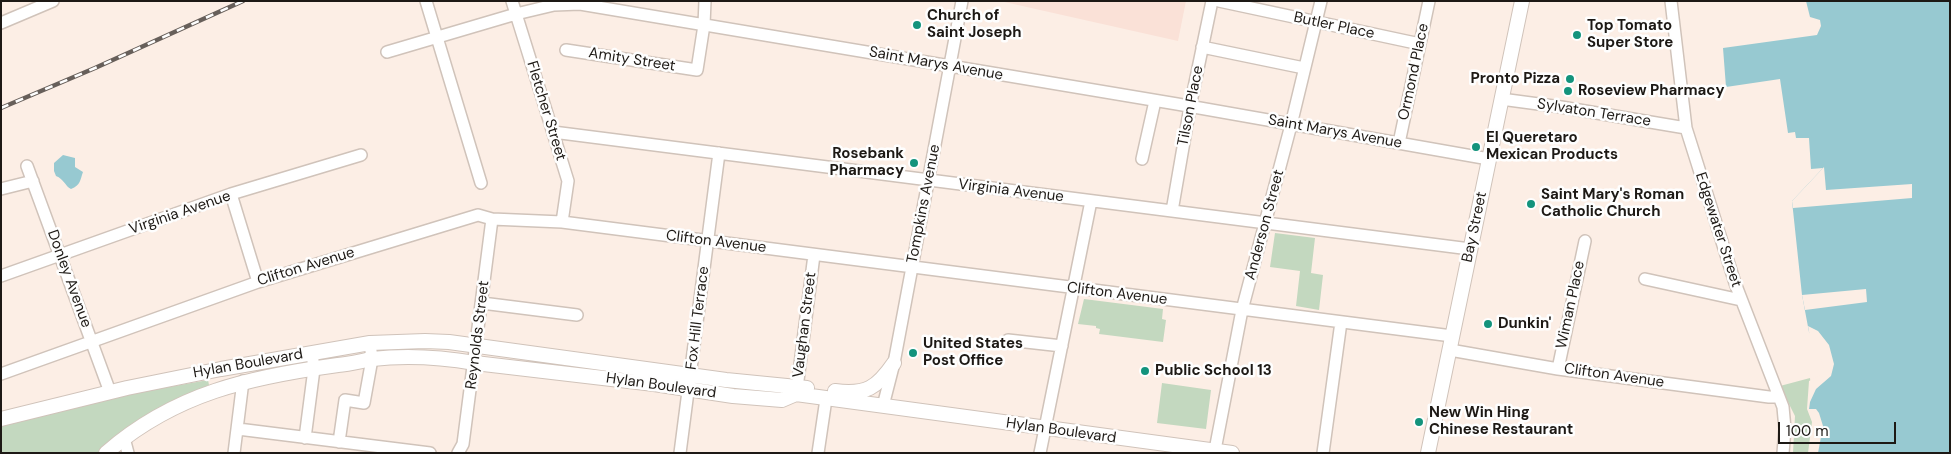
<!DOCTYPE html>
<style>
body{margin:0}
#map{position:relative;width:1951px;height:454px;overflow:hidden;background:#fceee5;font-family:"DM Sans",sans-serif}
canvas{display:block}
.frame{position:absolute;inset:0;border:2px solid #1d1915;pointer-events:none}
.scale{position:absolute;left:1778px;top:422px;width:118px;height:22px;box-sizing:border-box;border:2px solid #1d1915;border-top:0;padding-left:6px;font-size:15px;line-height:18px;white-space:nowrap;color:#1d1915;-webkit-text-stroke:4px #fefefe;paint-order:stroke}
</style>
<div id="map">
<canvas width="1951" height="454"></canvas>
<div class="frame"></div>
<div class="scale">100 m</div>
</div>
<script>
const context = document.querySelector('canvas').getContext('2d');
context.lineJoin = 'round';
function paint(path, color) {
  context.fillStyle = color;
  context.fill(path, 'evenodd');
}
function stroke(path, color, width, dash) {
  context.strokeStyle = color;
  context.lineWidth = width;
  context.lineCap = dash ? 'butt' : 'round';
  context.setLineDash(dash || []);
  context.stroke(path);
}
function write(font, color, halo, rows, align = 'center') {
  context.font = font + ' "DM Sans",sans-serif';
  context.lineWidth = 5;
  context.setLineDash([]);
  context.textBaseline = 'middle';
  context.strokeStyle = halo;
  context.fillStyle = color;
  for (const [text, x, y, turn = 0] of rows) {
    context.save();
    context.translate(x, y);
    context.rotate((+turn || 0) * Math.PI / 180);
    context.textAlign = isNaN(turn) ? turn : align;
    if (halo) context.strokeText(text, 0, 0);
    context.fillText(text, 0, 0);
    context.restore();
  }
}
paint(new Path2D(`
 M1000,1H1186L1178,41Z`), '#fae1d7');
paint(new Path2D(`
 M1275,233L1315,238L1311,273L1323,275L1319,310L1296,306L1300,271L1270,267Z
 M1084,299L1163,309L1162,319L1166,320L1163,342L1099,334L1100,329L1096,328V326L1078,324Z
 M1810,378L1815,422L1811,453H1793L1795,416L1780,386Z
 M208,380L209,385L173,401L100,453H1V427L3,426L135,393Z
 M1162,383L1211,390L1206,429L1157,423Z`), '#c3d8bf');
paint(new Path2D(`
 M1806,1H1950V453H1811L1815,422L1809,409L1811,382L1825,376L1826,368L1817,343L1809,332L1802,295L1792,201L1823,168L1811,169L1809,138H1796L1795,132L1788,133L1780,79L1726,87L1723,48L1817,35L1821,26L1820,20L1810,17Z
 M63,155L75,158V167L83,172C80,180 81,185 71,189C65,186 64,179 56,176L54,171V163Z`), '#97c9d1');
paint(new Path2D(`
 M1824,167L1826,190L1912,184V198L1793,208L1792,201Z
 M1866,289L1867,302L1805,310L1802,295Z
 M1808,326L1818,331L1829,345L1834,364L1831,376L1816,389L1810,402L1809,409H1816L1819,413L1823,426L1818,453H1808L1812,422L1807,409L1809,381L1823,374L1824,368L1821,359L1810,337Z`), '#fceee5');
const minor = new Path2D(`
 M426,1L481,183
 M512,1L568,181L562,222
 M1219,1L1420,44
 M1671,1L1686,128L1735,283L1783,407L1785,429L1783,453
 M1,23L53,1
 M1202,47L1304,68
 M566,50L697,70L704,25L705,1
 M387,52L516,14L554,5L580,4L1177,104L1489,159
 M1501,99L1561,107L1686,128
 M553,132L1470,249
 M1399,143L1429,1
 M1142,159L1155,101
 M27,166L110,392
 M1,189L33,181
 M231,194L258,282
 M1172,211L1190,107L1212,1
 M1,276L231,194L361,155
 M1645,279L1741,300
 M482,303L577,315
 M1008,340L1062,346
 M1450,350L1558,369L1769,397H1779
 M1558,369L1585,241
 M1,374L258,282L478,215L492,219L562,222L1452,336
 M797,388L814,255
 M883,406L894,363L962,1
 M238,429L430,453
 M124,438L128,453
 M305,438L314,369L312,353
 M339,442L345,400L364,403L372,359L370,343
 M1215,450L1242,310L1291,125L1321,1
 M234,453L243,381
 M458,453L463,444L492,219
 M680,453L719,153
 M818,453L826,399
 M1040,453L1091,201
 M1323,453L1341,322`);
const major = new Path2D(`
 M835,391C866,395 877,388 894,363
 M1,419L127,388L221,369L370,343L425,341L449,342L726,380L807,388
 M106,453C175,393 250,377 338,365C349,364 361,361 372,359C406,355 440,357 475,363L654,384L733,396L782,400L796,394L1232,453
 M1428,453L1522,1`);
stroke(minor, '#d0c3ba', 14);
stroke(major, '#d0c3ba', 16);
stroke(minor, '#fff', 11);
stroke(major, '#fff', 14);
const rail = new Path2D(`
 M1,108L95,68L243,1`);
stroke(rail, '#675f5a', 4.5);
stroke(rail, '#fefefe', 2.5, [8]);
for (const [x, y, r, color] of [
 [917,25,5,"#13937c"],
 [1577,35,5,"#13937c"],
 [1570,79,5,"#13937c"],
 [1568,91,5,"#13937c"],
 [1476,147,5,"#13937c"],
 [914,163,5,"#13937c"],
 [1531,204,5,"#13937c"],
 [1488,324,5,"#13937c"],
 [913,353,5,"#13937c"],
 [1145,371,5,"#13937c"],
 [1419,422,5,"#13937c"]
]) {
  const dot = new Path2D();
  dot.arc(x, y, r, 0, 2 * Math.PI);
  context.fillStyle = color;
  context.fill(dot);
  stroke(dot, '#fefefe', 2);
}
write('bold 15px', '#1d1915', '#fefefe', [
 ["Church of",927,16],
 ["Saint Joseph",927,33],
 ["Top Tomato",1587,26],
 ["Super Store",1587,43],
 ["Pronto Pizza",1560,79,"right"],
 ["Roseview Pharmacy",1578,91],
 ["El Queretaro",1486,138],
 ["Mexican Products",1486,155],
 ["Rosebank",904,154,"right"],
 ["Pharmacy",904,171,"right"],
 ["Saint Mary's Roman",1541,195],
 ["Catholic Church",1541,212],
 ["Dunkin'",1498,324],
 ["United States",923,344],
 ["Post Office",923,361],
 ["Public School 13",1155,371],
 ["New Win Hing",1429,413],
 ["Chinese Restaurant",1429,430]
], 'left');
write('15px', '#1d1915', '#fefefe', [
 ["Butler Place",1334,26,12],
 ["Amity Street",632,60,9],
 ["Saint Marys Avenue",936,64,10],
 ["Ormond Place",1414,72,-78],
 ["Tilson Place",1191,106,-79],
 ["Fletcher Street",546,111,73],
 ["Sylvaton Terrace",1594,113,9],
 ["Saint Marys Avenue",1335,132,10],
 ["Virginia Avenue",1011,191,7],
 ["Tompkins Avenue",924,204,-79],
 ["Virginia Avenue",180,213,-19],
 ["Anderson Street",1265,225,-75],
 ["Bay Street",1475,227,-78],
 ["Edgewater Street",1718,230,72],
 ["Clifton Avenue",716,242,7],
 ["Clifton Avenue",306,267,-17],
 ["Donley Avenue",69,279,70],
 ["Clifton Avenue",1117,294,7],
 ["Wiman Place",1571,305,-78],
 ["Fox Hill Terrace",698,318,-83],
 ["Vaughan Street",805,325,-83],
 ["Reynolds Street",478,335,-83],
 ["Hylan Boulevard",248,364,-10],
 ["Clifton Avenue",1614,376,8],
 ["Hylan Boulevard",661,386,8],
 ["Hylan Boulevard",1061,431,8]
]);
</script>
